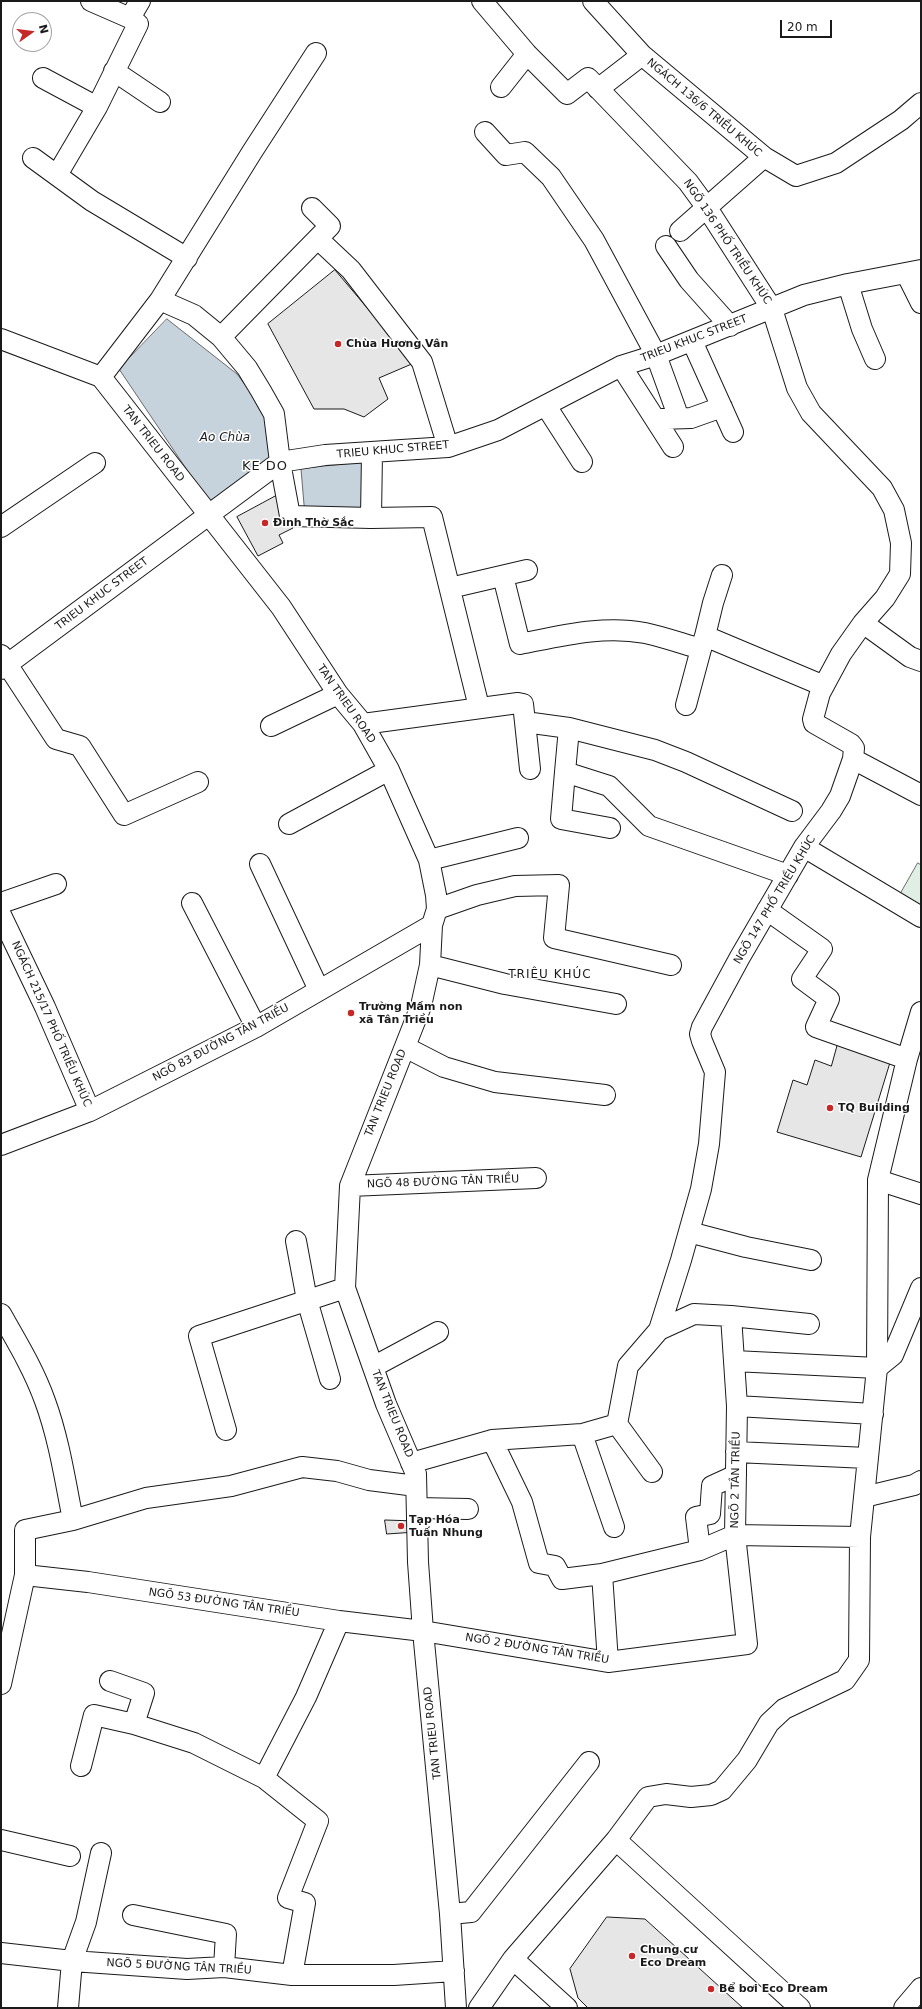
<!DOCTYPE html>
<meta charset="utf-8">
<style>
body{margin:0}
#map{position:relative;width:922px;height:2009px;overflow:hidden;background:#fff;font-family:"DejaVu Sans",sans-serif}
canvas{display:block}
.frame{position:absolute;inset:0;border:2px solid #1a1a1a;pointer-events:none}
.north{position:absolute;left:12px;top:12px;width:40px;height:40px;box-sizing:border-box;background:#fff;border:1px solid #a3a3a3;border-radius:50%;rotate:76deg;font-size:11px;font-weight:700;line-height:16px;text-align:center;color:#1a1a1a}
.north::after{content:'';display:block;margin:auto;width:14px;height:18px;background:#c62828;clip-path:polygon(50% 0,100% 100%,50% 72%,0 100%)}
.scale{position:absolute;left:780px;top:20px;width:52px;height:18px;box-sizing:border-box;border:2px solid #1a1a1a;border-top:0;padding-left:5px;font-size:12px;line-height:14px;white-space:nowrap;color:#1a1a1a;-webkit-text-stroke:3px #fff;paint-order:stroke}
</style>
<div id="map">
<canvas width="922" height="2009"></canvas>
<div class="frame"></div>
<div class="north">N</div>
<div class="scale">20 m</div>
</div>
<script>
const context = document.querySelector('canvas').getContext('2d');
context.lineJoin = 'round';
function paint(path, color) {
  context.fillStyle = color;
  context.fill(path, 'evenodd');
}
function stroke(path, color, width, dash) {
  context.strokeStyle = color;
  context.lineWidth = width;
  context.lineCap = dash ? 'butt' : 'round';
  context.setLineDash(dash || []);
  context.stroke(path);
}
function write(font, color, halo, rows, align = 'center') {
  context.font = font + ' "DejaVu Sans",sans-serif';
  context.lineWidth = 3;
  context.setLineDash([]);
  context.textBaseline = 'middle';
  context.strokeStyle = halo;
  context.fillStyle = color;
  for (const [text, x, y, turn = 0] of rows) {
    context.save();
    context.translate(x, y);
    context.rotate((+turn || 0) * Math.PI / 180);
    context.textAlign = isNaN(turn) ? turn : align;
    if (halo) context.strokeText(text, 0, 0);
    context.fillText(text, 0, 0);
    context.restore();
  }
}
const green = new Path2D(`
 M918,863L921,865V915L897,900Z`);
paint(green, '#e0efe3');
stroke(green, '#6a6a6a', 1);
const water = new Path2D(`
 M167,319L237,374L264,410L281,461L212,507L119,369Z
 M366,462L369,509L305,516L301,469Z`);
paint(water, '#c6d2dc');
stroke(water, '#6a6a6a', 1);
const building = new Path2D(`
 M335,270L414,363L379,378L388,399L364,417L344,409H314L268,324Z
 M276,496L293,528L279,535L283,543L258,556L237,517Z
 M839,1040L892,1056L861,1157L777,1132L793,1080L807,1085L815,1060L831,1066Z
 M385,1520L416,1521V1532L387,1534Z
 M607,1917L645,1919L743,2008H588L578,1998L570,1969Z`);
paint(building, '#e6e6e6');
stroke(building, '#1a1a1a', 1);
const minor = new Path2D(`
 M91,1L130,18
 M482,1L527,54L567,94L588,78L688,182L707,208L772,309L797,388L811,413L882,488L894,510L901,543L900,574L885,598L863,623L841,654L820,693L813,719L814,723L851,744L854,748L853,759L840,796L831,811L804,847L740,957L702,1027L700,1034L702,1041L715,1072L709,1144L701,1189L681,1260L659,1330L628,1366L617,1424L652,1472
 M593,1L642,55L764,157L680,231
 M114,71L160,102
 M43,78L97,107L138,24L130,18L140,1
 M501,87L527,54
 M598,89L642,55
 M485,132L506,155L525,152L551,177L594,240L656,355L676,410
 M764,157L796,176L836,163L901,120L921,103
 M33,158L92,201L187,258
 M57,175L97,107
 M318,239L351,270L422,362L448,447
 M666,246L689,280L730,326
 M906,273L921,303
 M848,284L862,329L875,359
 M160,300L252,152L316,53
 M221,337L330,226L312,208
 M1,339L101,377L281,607L338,694L363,724L389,770L429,860L436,895L437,909L432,925L430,965L421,1006L350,1186L345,1288L386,1404L416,1474L418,1562L423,1631L450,1914L456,2008
 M692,341L733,432
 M621,366L673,447
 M101,377L160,300L194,315L221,337L247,368L261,391L274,414L280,462L290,516L371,518L432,517L479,707
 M546,406L582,462
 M659,419L691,418L722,407
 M371,518L372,453
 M1,527L95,463
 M503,576L520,644C561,636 603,625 645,633C664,637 683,644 701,649L705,636L824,686
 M450,588L527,570
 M863,623L910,657L921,661
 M705,636L713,603L722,575
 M1,655L56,739L80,746L124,815L198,782
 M1,669L280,462L325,455L448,447L498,430L621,366L656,355L804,295L848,284L921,270
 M686,705L701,649
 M525,722L530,769
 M363,724L518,703L523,704L525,722L569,728L655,750L686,762L792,811
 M271,726L338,694
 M569,728L565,772L609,786L649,826L788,875
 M853,759L921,795
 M565,772L561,819L610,828
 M289,824L389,770
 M804,847L921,917
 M429,860L518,838
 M260,864L319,990
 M1,903L56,884
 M192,903L256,1027
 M437,909L477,895L515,886L559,885L554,938L671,965
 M767,910L822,949L802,979L829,999L816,1027L907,1059
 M1,915L45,1007L90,1111
 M430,965L505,984L616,1004
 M405,1047L444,1067L495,1082L605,1095
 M1,1145L90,1111L256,1027L432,925
 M878,1180L921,1194
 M350,1186L536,1178
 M689,1232L746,1247L811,1260
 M296,1241L307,1300L330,1379
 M1,1314C17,1342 34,1370 45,1401C59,1439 65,1480 73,1520
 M659,1330L694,1314L731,1316L809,1324
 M734,1361L877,1368L893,1355L921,1288
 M373,1367L438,1332
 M737,1406L873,1414
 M226,1430L199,1336L345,1288
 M582,1434L614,1527
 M492,1440L522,1502L539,1563L555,1566L562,1579L602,1574
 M736,1452L867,1458
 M411,1463L492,1440L582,1434L617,1424
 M864,1497L914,1485L921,1481
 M417,1508L468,1509
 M700,1550L735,1535L860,1537
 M25,1575L88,1582L339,1621L423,1631L608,1662L747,1644L735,1535L737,1406L731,1316
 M608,1662L602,1574L700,1550L696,1517L710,1514L712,1486L736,1475
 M110,1681L144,1693L134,1724L194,1743L264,1778L318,1821L288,1898L305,1903L292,1975
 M1,1684L25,1575V1530L73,1520L146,1498L231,1486L302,1467L337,1471L369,1480L416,1486
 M81,1766L94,1715L134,1724
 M264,1778L306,1697L339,1621
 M1,1840L70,1856
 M616,1840L800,2008
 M450,1914L471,1912L589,1762
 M133,1915L226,1934L224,1967
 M1,1953L72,1961L187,1969L224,1967L292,1975H394L454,1971
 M513,1959L616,1840L648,1797L666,1794L691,1797L711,1795L722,1790L747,1760L769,1723L784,1709L845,1680L859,1660L860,1537L877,1368L878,1180L907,1059L921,1012
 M68,2008L72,1961L86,1922L101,1853
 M479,2008L513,1959L567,2008
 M904,2008L921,1988`);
stroke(minor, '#1a1a1a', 22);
stroke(minor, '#fff', 20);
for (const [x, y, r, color] of [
 [338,344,4,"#c62828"],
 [265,523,4,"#c62828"],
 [351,1013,4,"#c62828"],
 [830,1108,4,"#c62828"],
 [401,1526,4,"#c62828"],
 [632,1956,4,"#c62828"],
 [711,1989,4,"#c62828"]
]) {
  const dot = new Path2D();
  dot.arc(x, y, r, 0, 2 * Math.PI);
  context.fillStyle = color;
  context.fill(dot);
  stroke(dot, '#fff', 1.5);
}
write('11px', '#1a1a1a', '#fff', [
 ["NGÁCH 136/6 TRIỀU KHÚC",704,108,40],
 ["NGÕ 136 PHỐ TRIỀU KHÚC",727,242,56],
 ["TRIEU KHUC STREET",694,339,-21],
 ["TAN TRIEU ROAD",153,444,52],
 ["TRIEU KHUC STREET",393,450,-5],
 ["TRIEU KHUC STREET",102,594,-37],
 ["TAN TRIEU ROAD",346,704,55],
 ["NGÕ 147 PHỐ TRIỀU KHÚC",775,900,-59],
 ["NGÁCH 215/17 PHỐ TRIỀU KHÚC",51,1024,66],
 ["NGÕ 83 ĐƯỜNG TÂN TRIỀU",221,1043,-28],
 ["TAN TRIEU ROAD",386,1093,-68],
 ["NGÕ 48 ĐƯỜNG TÂN TRIỀU",443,1182,-2],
 ["TAN TRIEU ROAD",392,1414,68],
 ["NGÕ 2 TÂN TRIỀU",736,1480,-89],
 ["NGÕ 53 ĐƯỜNG TÂN TRIỀU",224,1603,8],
 ["NGÕ 2 ĐƯỜNG TÂN TRIỀU",537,1649,9],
 ["TAN TRIEU ROAD",433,1733,-96],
 ["NGÕ 5 ĐƯỜNG TÂN TRIỀU",179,1967,3]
]);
write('bold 11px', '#1a1a1a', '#fff', [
 ["Chùa Hương Vân",346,344],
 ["Đình Thờ Sắc",273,523],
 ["Trường Mầm non",359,1007],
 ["xã Tân Triều",359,1020],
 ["TQ Building",838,1108],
 ["Tạp Hóa",409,1520],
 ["Tuấn Nhung",409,1533],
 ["Chung cư",640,1950],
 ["Eco Dream",640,1963],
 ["Bể bơi Eco Dream",719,1989]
], 'left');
write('italic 12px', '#1a1a1a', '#fff', [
 ["Ao Chùa",225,438]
]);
context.letterSpacing = '1px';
write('12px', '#1a1a1a', '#fff', [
 ["TRIÊU KHÚC",550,975]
]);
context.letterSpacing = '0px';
context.letterSpacing = '1px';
write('13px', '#1a1a1a', '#fff', [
 ["KE DO",265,467]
]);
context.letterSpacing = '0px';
</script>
